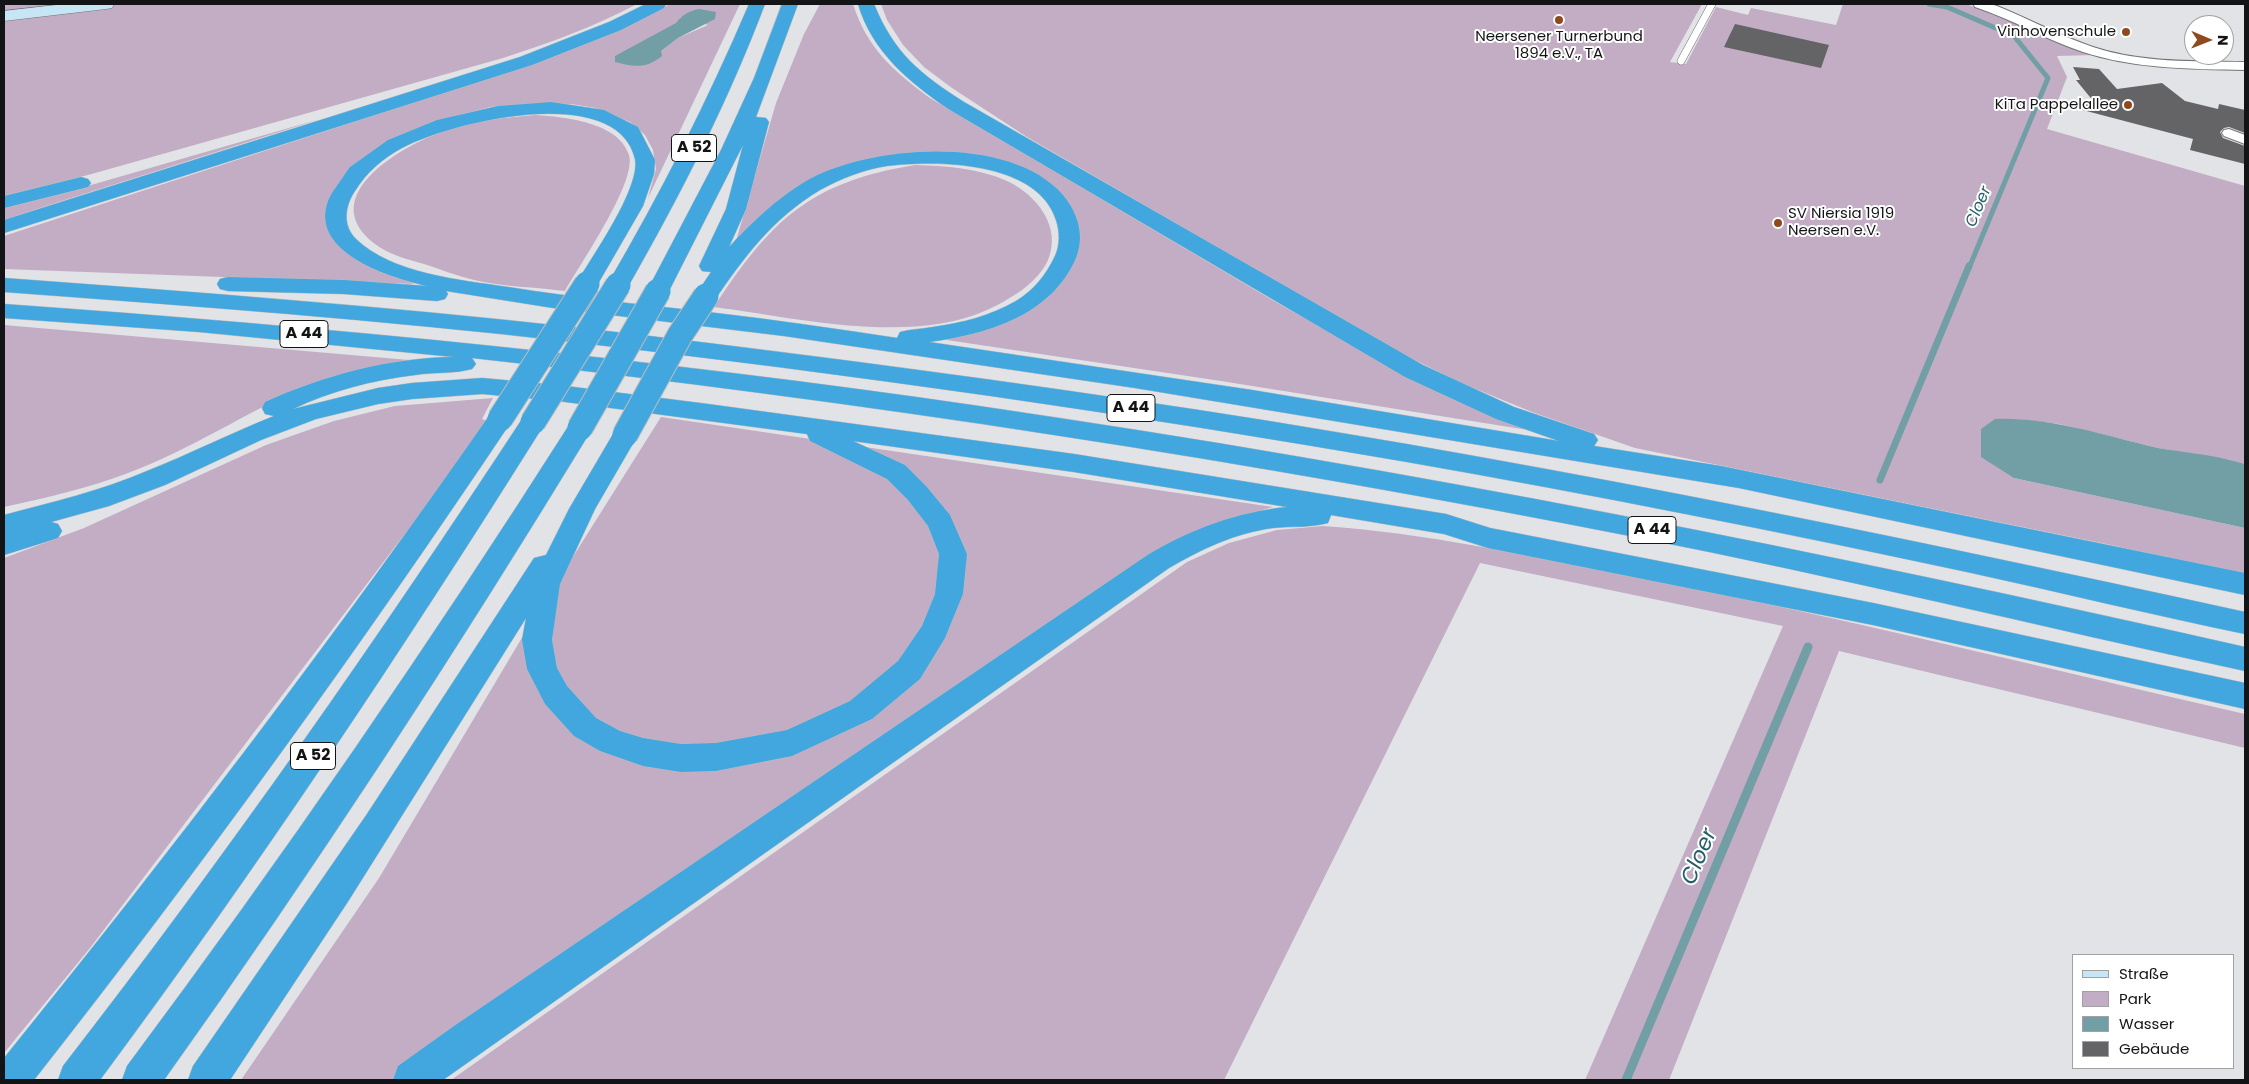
<!DOCTYPE html>
<meta charset="utf-8">
<style>
body{margin:0}
#map{position:relative;width:2249px;height:1084px;overflow:hidden;background:#e1e3e6;font-family:Poppins,sans-serif}
canvas{display:block}
.frame{position:absolute;inset:0;border:5px solid #131415;pointer-events:none}
.legend{position:absolute;left:2072px;top:954px;width:162px;height:115px;box-sizing:border-box;background:#fff;border:1px solid #a1a1a1;margin:0;padding:6px 9px;list-style:none;font-size:15px;color:#131415}
.legend li{display:flex;align-items:center;gap:10px;height:25px}
.legend b{width:25px;border:1px solid #a1a1a1}
.north{position:absolute;left:2184px;top:15px;width:50px;height:50px;box-sizing:border-box;background:#fff;border:1px solid #a1a1a1;border-radius:50%;rotate:91deg;font-size:14px;font-weight:700;line-height:20px;text-align:center;color:#131415}
.north::after{content:'';display:block;margin:auto;width:18px;height:22px;background:#8e491e;clip-path:polygon(50% 0,100% 100%,50% 72%,0 100%)}
</style>
<div id="map">
<canvas width="2249" height="1084"></canvas>
<div class="frame"></div>
<ul class="legend">
<li><b style="height:6px;background:#c6e5f5"></b>Straße</li>
<li><b style="height:14px;background:#c2adc4"></b>Park</li>
<li><b style="height:14px;background:#729ea5"></b>Wasser</li>
<li><b style="height:14px;background:#646366"></b>Gebäude</li>
</ul>
<div class="north">N</div>
</div>
<script>
const context = document.querySelector('canvas').getContext('2d');
context.lineJoin = 'round';
function paint(path, color) {
  context.fillStyle = color;
  context.fill(path, 'evenodd');
}
function stroke(path, color, width, dash) {
  context.strokeStyle = color;
  context.lineWidth = width;
  context.lineCap = dash ? 'butt' : 'round';
  context.setLineDash(dash || []);
  context.stroke(path);
}
function write(font, color, halo, rows, align = 'center') {
  context.font = font + ' Poppins,sans-serif';
  context.lineWidth = 4;
  context.setLineDash([]);
  context.textBaseline = 'middle';
  context.strokeStyle = halo;
  context.fillStyle = color;
  for (const [text, x, y, turn = 0] of rows) {
    context.save();
    context.translate(x, y);
    context.rotate((+turn || 0) * Math.PI / 180);
    context.textAlign = isNaN(turn) ? turn : align;
    if (halo) context.strokeText(text, 0, 0);
    context.fillText(text, 0, 0);
    context.restore();
  }
}
paint(new Path2D(`
 M4,4H637C594,27 549,43 503,58L88,175L4,196Z
 M670,4H740L648,198L656,169L653,150L645,135L630,122L596,108L571,104H528L490,107L436,121L378,148L327,215L329,231L342,248L414,284L4,269V236L531,64L620,29ZM681,17L708,25L678,38L661,51Z
 M820,4H853C867,48 893,71 930,98L1274,301L1377,359L1444,395L1528,430L1221,381L940,339C959,335 980,332 999,325C1036,310 1079,281 1078,237C1078,228 1074,219 1073,211C1052,198 1032,185 1011,173C1003,168 994,160 985,157C969,152 949,152 932,152C855,152 786,182 736,241L776,103L804,34Z
 M881,4H1702L1670,62L1686,64L1716,7L1748,15L1751,8L1836,25L1843,4H1966L2095,55L2057,56L2067,77L2047,129L2245,186V464L2231,460L2158,448L2059,424L2017,419L2014,478L2245,528V575L2111,545L1635,448L1532,412L1459,382L1393,349L1289,289L1027,137L952,88L924,67L903,45L887,20Z
 M536,115C564,117 619,122 629,155C637,182 580,264 565,291C535,287 503,287 474,280C457,276 440,269 424,264C407,259 389,255 375,244C311,195 408,142 450,129C478,119 507,118 536,115Z
 M320,119L43,207L4,220V206L91,185Z
 M915,165C946,166 978,168 1007,181C1037,195 1062,227 1048,260C1038,283 1009,300 987,310C908,345 798,318 714,307C771,220 810,182 915,165Z
 M4,325L409,360C375,366 338,372 306,386C245,413 190,450 128,473C88,488 46,498 4,507Z
 M493,398L482,419L490,422L90,948L4,1053V558L84,528L266,445L334,421L395,406Z
 M661,417L1273,507L1216,523L1165,547L445,1039L392,1080H241L379,878L523,636Z
 M1323,526C1425,533 1526,555 1626,575C1834,615 2039,667 2245,714V748L1839,651L1669,1080H1585L1783,626L1480,563L1224,1080H451L1187,562L1229,543L1277,530Z`), '#c2adc4');
paint(new Path2D(`
 M699,9L716,12L715,19L678,38L661,51L662,56C646,69 634,67 615,62V56L676,23C682,15 689,11 699,9Z
 M1995,419C2052,417 2104,436 2158,448C2187,453 2217,455 2245,464V528L2014,478L1981,457V429Z`), '#729ea5');
stroke(new Path2D(`
 M1929,4L1947,7L2014,36L2048,78L1969,268`), '#729ea5', 5);
stroke(new Path2D(`
 M1880,480L1969,266`), '#729ea5', 7);
stroke(new Path2D(`
 M1626,1080L1808,647`), '#729ea5', 9);
paint(new Path2D(`
 M1735,24L1829,45L1821,68L1724,47Z
 M2073,67L2099,69L2117,89L2162,83L2185,101L2218,109L2219,104L2245,110V133L2229,127L2224,128L2220,132L2223,138L2245,146V164L2190,150L2193,139L2075,108L2094,102L2076,80H2080Z`), '#646366');
const lane = new Path2D(`
 M1681,61L1712,4`);
const street = new Path2D(`
 M1973,4H1990L1997,6C2029,19 2060,36 2093,47C2141,63 2194,61 2245,62V70C2191,69 2135,69 2083,52C2046,40 2012,19 1975,7Z
 M2229,129L2245,135V144L2224,136L2222,133L2224,130Z`);
const secondary = new Path2D(`
 M65,4H114L112,8L106,9L4,21V11Z`);
const highway = new Path2D(`
 M646,4H666L664,8L621,30L532,65L4,233V220L520,57L609,22Z
 M749,4H765C728,102 681,194 629,285L626,290L618,292L610,290L607,285C661,193 707,102 749,4Z
 M782,4H798L756,117L766,118L769,122L746,209L729,247C752,222 776,199 806,181C870,145 1010,134 1063,195C1078,213 1085,236 1076,258C1051,316 987,334 929,342L1252,390L1559,441L1496,419L1405,377L950,110C910,83 872,52 858,4H874C894,53 920,74 964,102L1423,365L1514,407L1594,434L1598,440L1594,446L1721,466L2245,573V595L1739,488L1135,388L784,336L553,308L446,291L448,294L445,299L437,301L344,294L228,291L220,289L217,284L220,279L228,277L344,280L427,286C392,278 312,254 327,204C330,193 341,181 347,171L350,167L388,140L437,120L498,106L551,102L604,110L638,127L655,160L654,174L643,206L595,289L587,291L579,289L576,284C591,258 641,188 635,159C617,81 450,122 402,148C383,158 366,173 355,191C345,206 342,225 356,239C392,274 461,280 508,287C577,298 646,305 716,313C776,320 837,329 897,338L900,332C911,329 922,329 933,327C962,323 990,316 1016,301C1034,290 1046,275 1055,256C1060,245 1060,232 1056,220C1037,161 937,160 887,166C865,169 840,179 820,190C772,219 745,256 714,301L706,303L698,301L695,296L711,272L702,271L699,266L726,209L743,145L669,291L666,296L658,298L650,296L647,291L721,150L754,78Z
 M81,177L88,179L91,183L88,187L4,208V196Z
 M4,278C193,292 383,306 572,327C757,348 941,372 1125,399C1502,454 1874,531 2245,612V634C2152,615 2060,592 1967,572C1781,532 1595,495 1407,462C1130,414 852,374 572,342C383,320 194,306 4,292Z
 M4,304C330,327 656,359 979,406C1405,468 1826,552 2245,647V671C2042,627 1840,577 1635,537C1250,461 862,401 472,358L476,364L472,369C454,374 434,372 415,375C372,380 331,391 293,409L378,388L412,383L482,378L558,385L708,404L1074,454L1446,514L1490,528L1873,603L2245,683V709L1873,625L1488,548L1444,534L1331,515L1328,523C1310,528 1291,526 1273,528C1235,533 1202,549 1169,568L443,1080H393L398,1066L454,1026L1149,554C1192,529 1237,512 1287,507L1074,472L853,441L905,465L926,486L950,515L967,554L963,594L945,638L920,679L872,719L792,756L716,771L681,772L643,766L600,751L574,736L545,704L527,669L522,640L526,618L349,900L230,1080H188L193,1066L367,814L534,558L546,555L569,509L616,429L625,426L634,429L638,435L595,509L560,584L552,640L557,668L567,686L596,718L620,731L643,738L681,744L716,743L787,730L850,701L898,661L922,626L935,594L939,554L928,526L908,500L887,479L810,441L807,434L558,401L482,394L412,399L378,404L316,419L261,440L165,485L109,506L51,522L58,524L62,531L58,538L4,555V515C52,502 101,491 147,471C190,454 231,433 274,416L265,414L262,408L265,402C325,375 388,358 454,357L199,332L4,318Z
 M500,411L509,413L513,419L509,425C359,649 201,868 34,1080H4V1058C174,848 337,634 491,413Z
 M533,413L542,416L546,422L542,428C402,651 257,869 100,1080H58L63,1066C226,856 378,639 524,416Z
 M580,419L589,422L593,428L589,434C455,654 314,870 164,1080H122L127,1066C283,857 431,642 571,422Z`);
stroke(lane, '#737477', 8);
stroke(street, '#737477', 2);
stroke(secondary, '#737477', 1);
stroke(highway, '#bdbdbd', 1);
stroke(lane, '#fff', 7);
paint(street, '#fff');
paint(secondary, '#c6e5f5');
paint(highway, '#42a7df');
const highwayBridge = new Path2D(`
 M500,419L587,284
 M533,422L618,285
 M580,428L658,291
 M625,435L680,335L706,296`);
stroke(highwayBridge, '#bdbdbd', 27, []);
stroke(highwayBridge, '#42a7df', 25);
for (const [x, y, r, color] of [
 [1559,20,5,"#8e491e"],
 [2126,32,5,"#8e491e"],
 [2128,105,5,"#8e491e"],
 [1778,223,5,"#8e491e"]
]) {
  const dot = new Path2D();
  dot.arc(x, y, r, 0, 2 * Math.PI);
  context.fillStyle = color;
  context.fill(dot);
  stroke(dot, '#fff', 2);
}
write('15px', '#131415', '#fff', [
 ["Vinhovenschule",2116,32],
 ["Neersener Turnerbund",1559,37,"center"],
 ["1894 e.V., TA",1559,54,"center"],
 ["KiTa Pappelallee",2118,105],
 ["SV Niersia 1919",1788,214,"left"],
 ["Neersen e.V.",1788,231,"left"]
], 'right');
for (const [x, y, w] of [
 [694,148,45],
 [304,334,48],
 [1131,408,48],
 [1652,530,48],
 [313,756,45]
]) {
  const box = new Path2D();
  box.roundRect(x - w / 2, y - 13.5, w, 27, 4);
  context.fillStyle = '#fff';
  context.fill(box);
  stroke(box, '#131415', 1);
}
write('bold 16px', '#131415', null, [
 ["A 52",694,148],
 ["A 44",304,334],
 ["A 44",1131,408],
 ["A 44",1652,530],
 ["A 52",313,756]
]);
write('italic 16px', '#225f68', '#fff', [
 ["Cloer",1979,207,-67]
]);
write('italic 22px', '#225f68', '#fff', [
 ["Cloer",1700,857,-67]
]);
</script>
